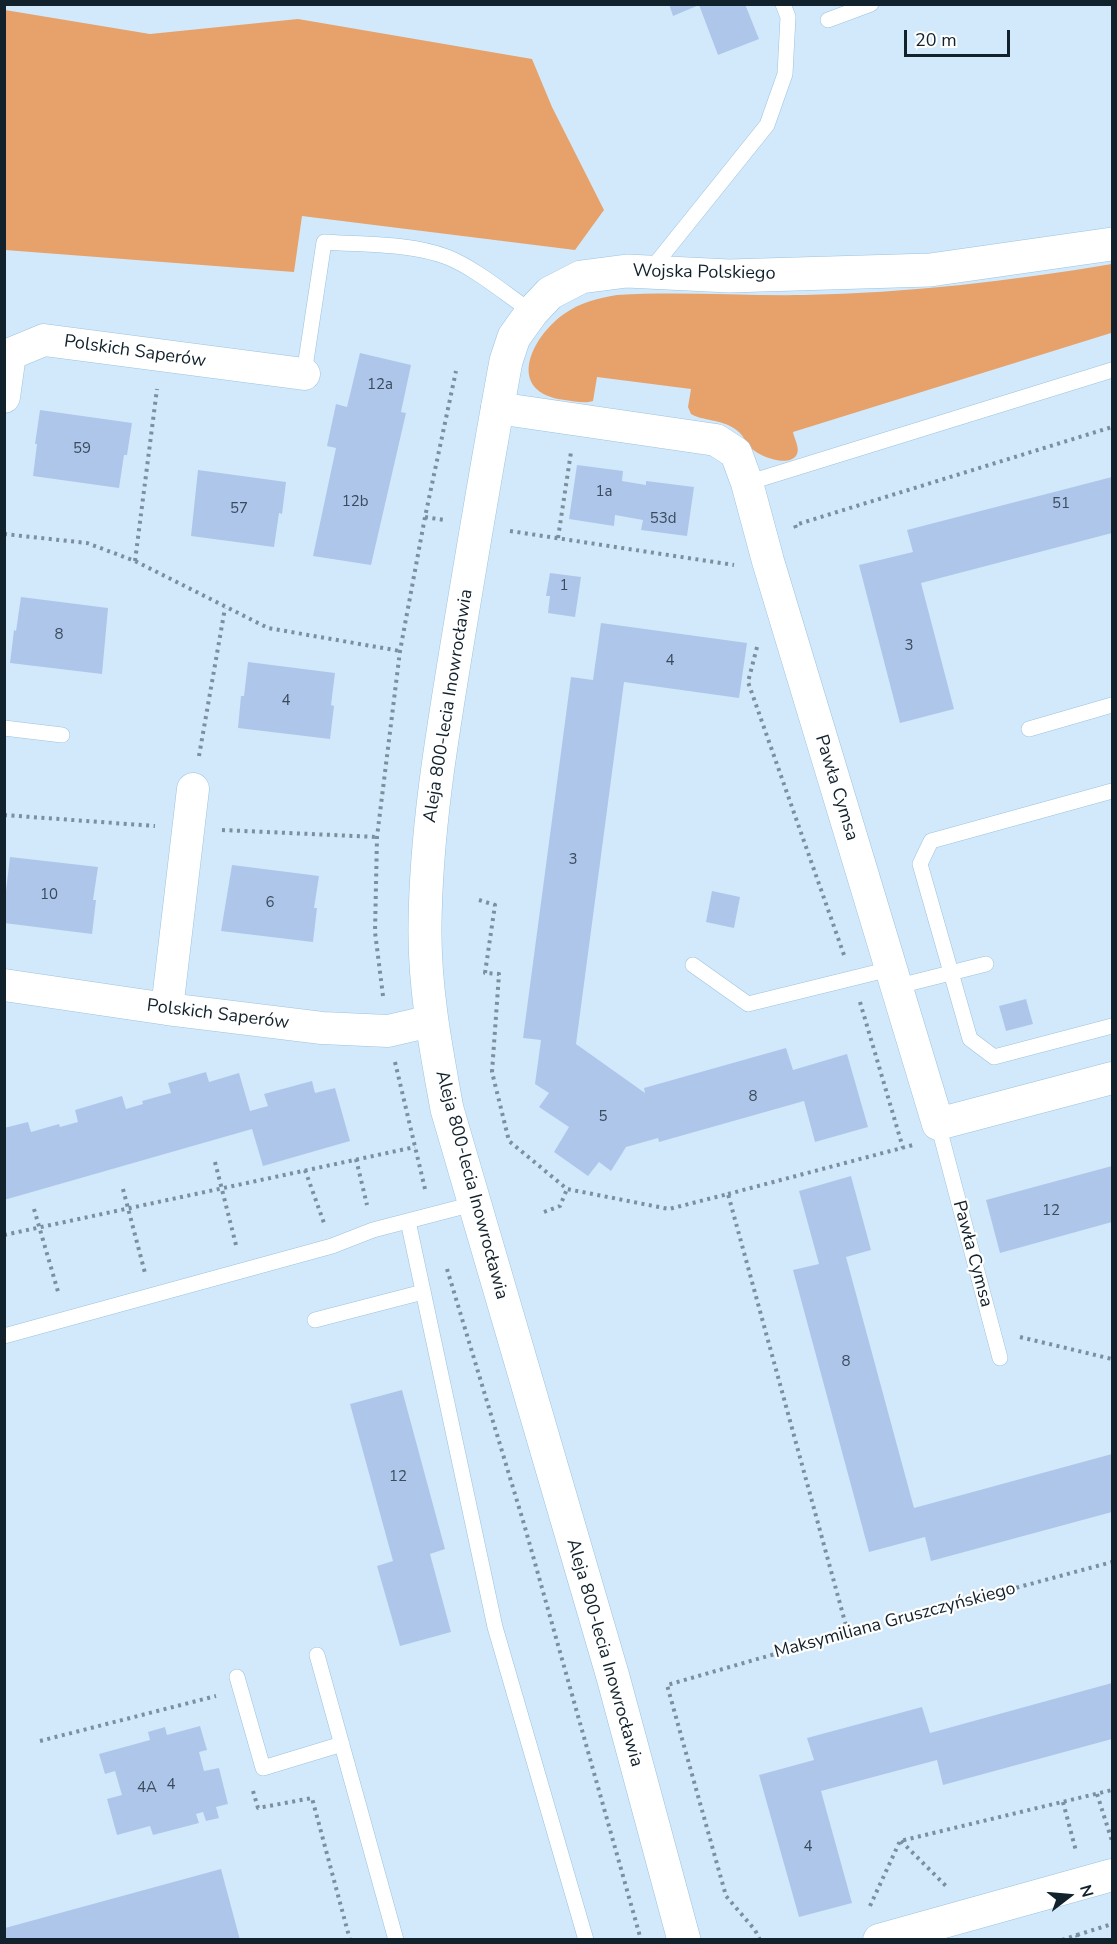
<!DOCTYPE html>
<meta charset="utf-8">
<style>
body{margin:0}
#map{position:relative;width:1117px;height:1944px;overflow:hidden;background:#d2e9fb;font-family:"Nunito Sans",sans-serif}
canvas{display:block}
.frame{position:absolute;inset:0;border:6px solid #12222c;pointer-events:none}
.north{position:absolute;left:1039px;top:1866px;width:60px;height:60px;-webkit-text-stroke:4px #fff;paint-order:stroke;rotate:74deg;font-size:16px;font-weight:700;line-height:24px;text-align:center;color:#12222c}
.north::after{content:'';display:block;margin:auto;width:21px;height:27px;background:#12222c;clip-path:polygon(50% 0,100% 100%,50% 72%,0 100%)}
.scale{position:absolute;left:904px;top:30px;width:106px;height:27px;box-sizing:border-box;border:3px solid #12222c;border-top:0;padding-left:8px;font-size:18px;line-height:21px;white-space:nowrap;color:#12222c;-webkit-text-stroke:4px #fff;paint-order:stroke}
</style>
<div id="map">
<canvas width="1117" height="1944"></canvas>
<div class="frame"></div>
<div class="north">N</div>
<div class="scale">20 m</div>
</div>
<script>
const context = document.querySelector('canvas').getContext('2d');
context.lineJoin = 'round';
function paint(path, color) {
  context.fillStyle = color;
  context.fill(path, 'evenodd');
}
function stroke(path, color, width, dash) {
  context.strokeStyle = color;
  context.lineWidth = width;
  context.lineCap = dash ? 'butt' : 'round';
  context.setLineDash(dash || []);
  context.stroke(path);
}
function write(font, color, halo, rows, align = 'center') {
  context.font = font + ' "Nunito Sans",sans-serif';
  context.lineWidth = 4.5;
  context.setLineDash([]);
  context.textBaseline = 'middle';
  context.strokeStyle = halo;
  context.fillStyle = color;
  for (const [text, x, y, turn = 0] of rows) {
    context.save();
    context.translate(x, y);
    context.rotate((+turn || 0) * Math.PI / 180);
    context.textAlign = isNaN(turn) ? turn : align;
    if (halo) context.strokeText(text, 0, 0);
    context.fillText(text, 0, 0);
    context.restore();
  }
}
paint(new Path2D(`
 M5,10L150,34L298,19L532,59L552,107L604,210L575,250L302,216L294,272L5,250Z
 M1112,264V336L1111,333L793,432C794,438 800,448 797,454C790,469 758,456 750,447C745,441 742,433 735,429C721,419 703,421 691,414L688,407L691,389L597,377L593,401C584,404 574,401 565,400C505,393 530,338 564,314C579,303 598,298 617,295C679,291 742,296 804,295C908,293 1010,281 1112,264Z`), '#e6a26a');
paint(new Path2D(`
 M669,4H745L759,39L718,55L699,5L673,16Z
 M360,353L411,365L401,412L406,413L371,565L313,556L336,448L327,446L336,404L347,407Z
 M40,410L132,423L127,455H124L119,488L33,476L37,444H35Z
 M577,465L623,471L622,481L646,485V481L694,487L687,536L641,530L643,520L615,515L614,526L569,519Z
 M198,470L286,482L282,514L279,513L274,547L191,536Z
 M1112,477V533L921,583L954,709L900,723L859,565L913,552L907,530Z
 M550,573L581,577L575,617L548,613L550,596H546Z
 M21,597L108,608L102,674L10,663L14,630L16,631Z
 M601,623L747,643L739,698L624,682L576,1044L645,1093L644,1088L786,1048L793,1070L847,1054L868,1127L815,1142L804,1101L659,1142L658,1138L626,1147L611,1171L599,1162L588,1176L554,1152L569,1127L539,1107L549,1093L535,1084L541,1040L523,1038L571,677L593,680Z
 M248,662L335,673L331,705L334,706L330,739L238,728L241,696H244Z
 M10,857L98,867L93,900H96L92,934L4,923V890L6,891Z
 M232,865L319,876L314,908H317L313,942L221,931Z
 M712,891L740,897L734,928L706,922Z
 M1026,999L1033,1024L1006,1031L999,1006Z
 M206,1072L209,1082L239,1073L250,1111L268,1106L264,1094L312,1081L315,1093L335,1088L350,1141L263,1166L252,1129L4,1200V1128L28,1122L31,1132L59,1124L60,1127L78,1122L75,1110L122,1096L126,1109L143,1104L142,1101L171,1093L168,1083Z
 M1112,1166V1222L1000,1253L986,1200Z
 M851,1176L871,1250L846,1257L914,1508L1112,1454V1512L931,1561L925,1537L869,1552L793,1270L819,1264L799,1191Z
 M402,1390L445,1549L430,1554L451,1632L400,1646L377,1566L393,1561L350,1404Z
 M1112,1683V1739L943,1785L937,1760L821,1791L852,1903L799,1917L759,1775L814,1760L807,1738L922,1707L930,1733Z
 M200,1726L207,1750L199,1752L204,1771L219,1768L228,1804L216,1807L219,1818L206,1821L203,1812L196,1814L199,1823L153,1835L150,1826L117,1835L107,1799L122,1795L115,1771L105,1774L99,1754L150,1740L148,1732L165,1727L167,1735Z
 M221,1869L240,1940H5V1928Z`), '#afc6eb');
const service = new Path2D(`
 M828,20L871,4
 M649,272L767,125L785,74L788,17L783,4
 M304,374L324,242C365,245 409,243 447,257C475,268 507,295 532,312
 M747,483L1112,370
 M4,728L62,735
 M1029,729L1112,705
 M1112,791L931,841L920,864L970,1039L994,1057L1112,1026
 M693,965L748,1004L890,969
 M895,987L986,964
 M938,1124L1000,1358
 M408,1221L495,1627L586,1940
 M315,1320L423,1292
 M4,1336L332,1246L373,1230L473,1204
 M317,1655L396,1940
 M237,1677L263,1768L342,1744`);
const minor = new Path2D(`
 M4,397L10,354L44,340L304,374
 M497,408L716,440L736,453L747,483L768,561L938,1124L1112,1078
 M4,985L167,1009L322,1028L388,1031L431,1021
 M167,1009L193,789
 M879,1940L1112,1875`);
const tertiary = new Path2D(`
 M684,1940L613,1677L447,1109C436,1049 424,987 425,925C426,833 441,742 456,651C472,554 488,458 506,361L514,337L532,312L550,293L581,277L627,271L729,276L930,270L1112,244`);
stroke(service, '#9bc2df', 16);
stroke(minor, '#9bc2df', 33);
stroke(tertiary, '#9bc2df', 34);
stroke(new Path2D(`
 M425,517L444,520
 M796,528L795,525L1112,427
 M510,531L734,565
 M4,534L87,543L135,561L268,628L400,651
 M558,538L571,452
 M135,561L157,389
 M757,647L748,682L844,955
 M199,756L225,608
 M4,815L155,826
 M222,830L377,837
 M479,900L495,905L485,973L499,974L492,1072L509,1141L567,1189L669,1209L728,1194L848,1633
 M383,996L375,932L377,837L400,651L425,517L456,371
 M860,1002L903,1148
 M395,1062L425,1189
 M356,1159L367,1205
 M215,1162L236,1245
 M305,1170L324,1223
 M123,1189L145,1273
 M728,1194L913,1145
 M34,1209L59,1295
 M544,1212L560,1206L567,1189
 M4,1235L415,1147
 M447,1269L524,1524L641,1940
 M1020,1337L1112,1359
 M40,1741L216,1696
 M253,1791L258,1808L312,1798L350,1940
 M1097,1794L1112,1841
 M1063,1802L1076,1851
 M901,1841L947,1887
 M870,1906L900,1841L1112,1790
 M1077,1935L1112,1924
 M760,1940L755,1930L726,1896L667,1685L848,1633L1112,1562
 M1062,1940L1077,1935L1078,1940`), '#7b8f9e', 4, [3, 4.5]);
stroke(service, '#fff', 15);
stroke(minor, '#fff', 32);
stroke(tertiary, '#fff', 33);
write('15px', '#394b5c', null, [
 ["12a",380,385],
 ["59",82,449],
 ["1a",604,492],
 ["12b",355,502],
 ["51",1061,504],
 ["57",239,509],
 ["53d",663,519],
 ["1",564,586],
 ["8",59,635],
 ["3",909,646],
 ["4",670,661],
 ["4",286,701],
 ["3",573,860],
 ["10",49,895],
 ["6",270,903],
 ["8",753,1097],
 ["5",603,1117],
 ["12",1051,1211],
 ["8",846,1362],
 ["12",398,1477],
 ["4",171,1785],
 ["4A",147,1788],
 ["4",808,1847]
]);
write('18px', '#12222c', '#fff', [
 ["Wojska Polskiego",704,273,1],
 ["Polskich Saperów",135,352,8],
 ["Aleja 800-lecia Inowrocławia",449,706,-81],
 ["Pawła Cymsa",836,788,73],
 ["Polskich Saperów",218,1015,7],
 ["Aleja 800-lecia Inowrocławia",471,1185,75],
 ["Pawła Cymsa",972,1254,75],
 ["Maksymiliana Gruszczyńskiego",895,1621,-15],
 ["Aleja 800-lecia Inowrocławia",604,1653,74]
]);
</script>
